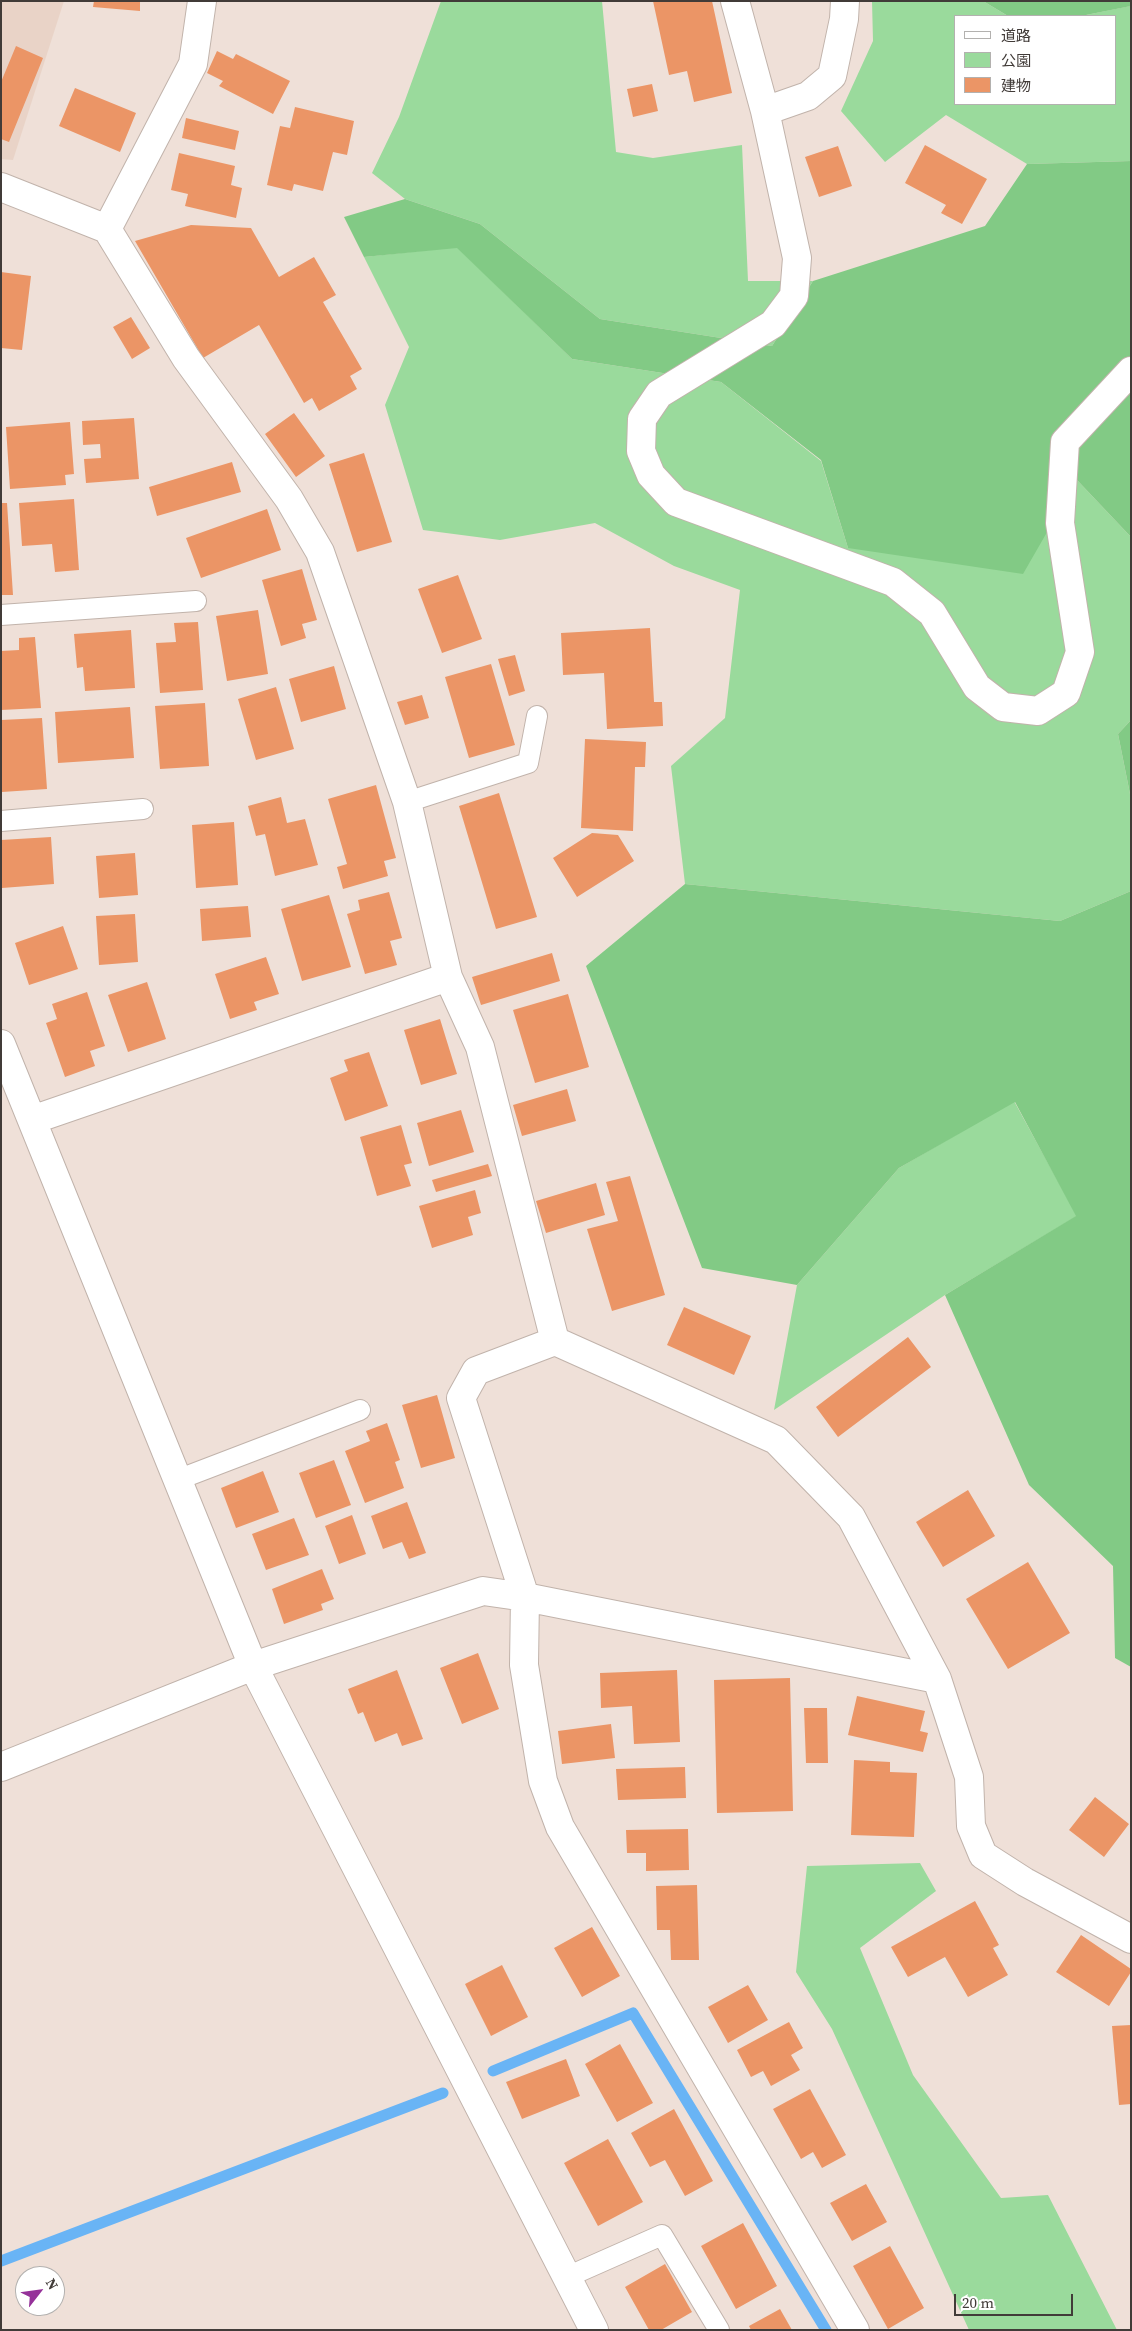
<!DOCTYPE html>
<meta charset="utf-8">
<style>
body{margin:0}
#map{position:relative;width:1132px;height:2331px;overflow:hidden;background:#efe0d8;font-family:"Source Serif 4","Noto Sans JP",serif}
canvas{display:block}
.frame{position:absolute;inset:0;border:2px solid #413b38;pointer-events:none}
.legend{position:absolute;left:954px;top:15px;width:162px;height:90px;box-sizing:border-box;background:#fff;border:1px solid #b3b1af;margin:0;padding:6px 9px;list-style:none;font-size:15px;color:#413b38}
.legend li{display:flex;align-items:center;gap:10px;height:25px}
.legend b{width:25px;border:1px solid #b3b1af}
.north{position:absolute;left:15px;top:2266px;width:50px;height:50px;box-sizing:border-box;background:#fff;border:1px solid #b3b1af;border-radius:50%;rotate:60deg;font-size:14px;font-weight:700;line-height:20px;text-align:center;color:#413b38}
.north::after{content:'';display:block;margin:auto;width:18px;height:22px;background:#953299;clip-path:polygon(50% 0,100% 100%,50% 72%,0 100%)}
.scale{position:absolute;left:954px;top:2294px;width:119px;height:22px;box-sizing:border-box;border:2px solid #413b38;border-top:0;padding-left:6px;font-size:15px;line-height:18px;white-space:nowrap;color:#413b38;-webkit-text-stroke:4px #fff;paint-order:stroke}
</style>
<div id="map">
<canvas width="1132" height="2331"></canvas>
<div class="frame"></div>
<ul class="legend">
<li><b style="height:6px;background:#fff"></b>道路</li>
<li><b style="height:14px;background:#9ada9c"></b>公園</li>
<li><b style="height:14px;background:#eb9566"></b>建物</li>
</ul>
<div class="north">N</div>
<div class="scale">20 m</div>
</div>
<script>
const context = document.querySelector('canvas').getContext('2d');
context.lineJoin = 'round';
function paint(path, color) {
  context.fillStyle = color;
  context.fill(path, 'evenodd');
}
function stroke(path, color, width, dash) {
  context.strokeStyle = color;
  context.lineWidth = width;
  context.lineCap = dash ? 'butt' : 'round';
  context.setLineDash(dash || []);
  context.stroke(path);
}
paint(new Path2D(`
 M1,1H64L13,160L1,159Z`), '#e9d3c7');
paint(new Path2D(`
 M441,1H602L616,152L653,158L742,145L748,281H813L772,346L600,319L480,224L405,199L372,173L399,117Z
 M872,1H983L1008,16H956V104H1116V16H1081L1130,6L1131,161L1027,164L946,115L885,162L841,111L873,41Z
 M457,247L572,359L721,382L821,461L848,548L1077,480L1131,537V720L1118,734L1131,799V891L1060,921L685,884L671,766L725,718L740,590L674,566L595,523L500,540L423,530L385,405L409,347L364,257Z
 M1014,1101L1077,1216L945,1295L774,1410L797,1285L899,1168Z
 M920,1863L936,1891L860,1948L913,2075L1001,2198L1048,2195L1117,2330H969L832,2029L796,1972L807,1866Z`), '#9ada9c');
paint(new Path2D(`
 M983,1H1131V6L1081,16H1008Z
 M1131,161V537L1077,480L1023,574L848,548L821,460L721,382L572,359L457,248L364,257L344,217L405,199L480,224L600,319L772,346L813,281L985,226L1027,164Z
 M1131,720V799L1118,734Z
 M685,884L1060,921L1131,891V1667L1115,1658L1113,1566L1029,1485L945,1295L1076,1216L1015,1102L899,1168L797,1285L702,1268L586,966Z`), '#82ca85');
stroke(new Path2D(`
 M493,2071L633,2013L826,2330
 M1,2261L443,2093`), '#69b4f5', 11);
paint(new Path2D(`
 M94,1H140V11L93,7Z
 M653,1H712L732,93L694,102L687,71L669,75Z
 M16,46L43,58L9,142L1,139V82Z
 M217,51L233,59L236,54L290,81L273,114L219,86L223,81L207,73Z
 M652,84L658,111L633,117L627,89Z
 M75,88L136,113L120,152L59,126Z
 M295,107L354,121L347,155L333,152L323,191L294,184L292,191L267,185L280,126L290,128Z
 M186,118L239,131L235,150L182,138Z
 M925,145L987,179L962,224L941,213L946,205L905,183Z
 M838,146L852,186L819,197L805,157Z
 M179,153L235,166L231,185L242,188L236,218L185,206L188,194L171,190Z
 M191,225L251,228L279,277L314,257L336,295L323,302L362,369L350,376L357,389L319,411L312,398L304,403L259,325L203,358L135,241Z
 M1,272L31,276L22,350L1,348Z
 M131,317L150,348L132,359L113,327Z
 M294,413L325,456L296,477L265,434Z
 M134,418L139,479L86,483L84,459L101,458L100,444L83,445L82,421Z
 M70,422L74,474L65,475L66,485L10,489L6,427Z
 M364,453L392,542L357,552L329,464Z
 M232,462L241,492L157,516L149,487Z
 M74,499L79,570L55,572L52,544L22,546L19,503Z
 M1,503H7L13,595H1Z
 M267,509L281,550L201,578L186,538Z
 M302,569L317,620L302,624L306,638L281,646L262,580Z
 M458,575L482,639L442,653L418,589Z
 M258,610L268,674L227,681L216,616Z
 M198,622L203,690L160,693L156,643L176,642L174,623Z
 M650,628L654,702H662L663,726L607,729L604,673L563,675L561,633Z
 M131,630L135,688L85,691L83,667L77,668L74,634Z
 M35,637L41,708L1,710V651L19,650V638Z
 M515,655L525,691L509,696L498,659Z
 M491,664L515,745L469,758L445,677Z
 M334,666L346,709L301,722L289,679Z
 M276,687L294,749L256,760L238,699Z
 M422,695L429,718L405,725L397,702Z
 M205,703L209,766L160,769L155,706Z
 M130,707L134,758L58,763L55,712Z
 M42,718L47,789L2,792L1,720Z
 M585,739L646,742L645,767H635L633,831L581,828Z
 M376,785L396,858L384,861L388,876L343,889L337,867L347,864L328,799Z
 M499,793L537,917L496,929L459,806Z
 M281,797L287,823L305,819L318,865L275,876L265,834L256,836L248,806Z
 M234,822L238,885L196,888L192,825Z
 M592,833L618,835L634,861L577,897L553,858Z
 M51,837L54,884L2,888L1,840Z
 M135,853L138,895L99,898L96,856Z
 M389,892L402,938L390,941L397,965L365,974L347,914L360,910L358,900Z
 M329,895L351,967L302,981L281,909Z
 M248,906L251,937L202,941L200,909Z
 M135,914L138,962L99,965L96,916Z
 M63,926L78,969L29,985L15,943Z
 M552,953L560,981L481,1005L472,977Z
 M266,957L279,994L254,1002L257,1010L230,1019L215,974Z
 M147,982L166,1039L128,1052L108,995Z
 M87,992L105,1046L90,1051L95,1066L65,1077L46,1023L57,1019L52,1004Z
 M568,994L589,1067L535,1083L513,1010Z
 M440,1019L457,1074L421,1085L404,1030Z
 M369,1052L388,1106L345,1121L330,1078L348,1071L344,1060Z
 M567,1089L576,1121L522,1136L513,1105Z
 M461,1110L474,1152L429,1166L417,1123Z
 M401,1125L412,1163L404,1165L411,1186L377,1196L360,1137Z
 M488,1164L492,1176L436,1192L432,1180Z
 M630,1176L665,1295L612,1311L587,1229L618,1221L606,1182Z
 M596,1183L605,1215L546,1233L536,1201Z
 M475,1190L481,1213L468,1217L473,1235L432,1248L419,1206Z
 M684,1307L751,1336L734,1375L667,1345Z
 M908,1337L931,1367L838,1437L816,1407Z
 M437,1395L455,1458L421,1468L402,1405Z
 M387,1423L400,1460L395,1462L404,1488L365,1503L345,1451L370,1441L366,1431Z
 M334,1460L351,1505L316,1518L299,1473Z
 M263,1471L279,1512L236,1528L221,1488Z
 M968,1490L995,1536L943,1567L916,1522Z
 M407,1502L426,1553L409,1559L402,1542L383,1549L371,1516Z
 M352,1515L366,1554L339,1564L325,1526Z
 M294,1518L309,1555L266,1570L252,1534Z
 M1028,1562L1070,1633L1008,1669L966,1599Z
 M322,1569L334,1599L321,1604L323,1610L284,1624L272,1589Z
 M478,1653L499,1709L462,1724L440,1668Z
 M397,1670L423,1739L402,1746L397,1733L375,1742L363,1712L358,1714L348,1689Z
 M677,1670L680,1742L634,1744L632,1706L601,1708L600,1673Z
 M790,1678L793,1811L717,1813L714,1680Z
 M857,1696L925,1711L920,1731L928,1733L923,1752L848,1735Z
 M804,1708H827L828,1763H806Z
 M611,1724L615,1758L562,1764L558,1731Z
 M854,1760L890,1762V1772L917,1773L914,1837L851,1835Z
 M685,1767L686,1798L618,1800L616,1769Z
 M1095,1797L1129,1824L1104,1857L1069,1830Z
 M688,1829L689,1870L646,1871V1853H627L626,1830Z
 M697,1885L699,1960H671L670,1930H657L656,1886Z
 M975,1901L999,1945L993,1948L1008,1975L968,1997L945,1957L908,1977L891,1947Z
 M592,1927L620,1976L582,1997L554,1948Z
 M1081,1935L1131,1969V1972L1109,2006L1056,1972Z
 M502,1965L528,2017L491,2036L465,1984Z
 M748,1985L768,2020L728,2043L708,2007Z
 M789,2022L803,2048L791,2055L800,2070L771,2086L763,2071L751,2077L737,2050Z
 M1131,2025V2104L1119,2105L1112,2026Z
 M620,2044L653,2103L617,2122L585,2064Z
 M566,2059L580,2096L522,2119L506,2082Z
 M810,2089L846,2155L822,2168L813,2152L801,2159L773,2109Z
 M674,2109L713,2181L685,2196L665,2160L650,2167L631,2133Z
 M608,2139L643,2202L598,2226L564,2163Z
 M866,2184L887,2222L852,2241L830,2203Z
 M743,2223L777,2286L736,2309L701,2246Z
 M890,2246L924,2308L888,2329L853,2266Z
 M665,2264L692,2312L661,2330H649L625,2287Z
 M780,2309L792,2330H751L749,2326Z`), '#eb9566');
const service = new Path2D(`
 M1,615L196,601
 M407,802L528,763L537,716
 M1,821L143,809
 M177,1480L360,1410
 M567,2277L662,2235L719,2330`);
const minor = new Path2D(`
 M735,1L765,111L797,258L794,296L773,324L659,394L642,419L641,451L651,475L676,502L893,582L932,613L977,687L1003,707L1038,711L1066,693L1080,652L1060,523L1065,442L1131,371
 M765,111L808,96L832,76L844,19L845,1
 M1,187L107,229L186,358L289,499L320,552L407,802L448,977L480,1047L555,1341L776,1440L851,1517L937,1679L969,1777L971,1826L983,1855L1025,1882L1131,1939
 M107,229L193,64L202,1
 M1,1044L253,1666L594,2330
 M32,1120L448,977
 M555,1341L476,1371L461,1398L525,1597L524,1665L543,1781L560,1827L855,2330
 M1,1767L253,1666L483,1591L525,1597L937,1679`);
stroke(service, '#c1b3ab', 22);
stroke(minor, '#c1b3ab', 30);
stroke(service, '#fff', 20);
stroke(minor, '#fff', 28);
</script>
